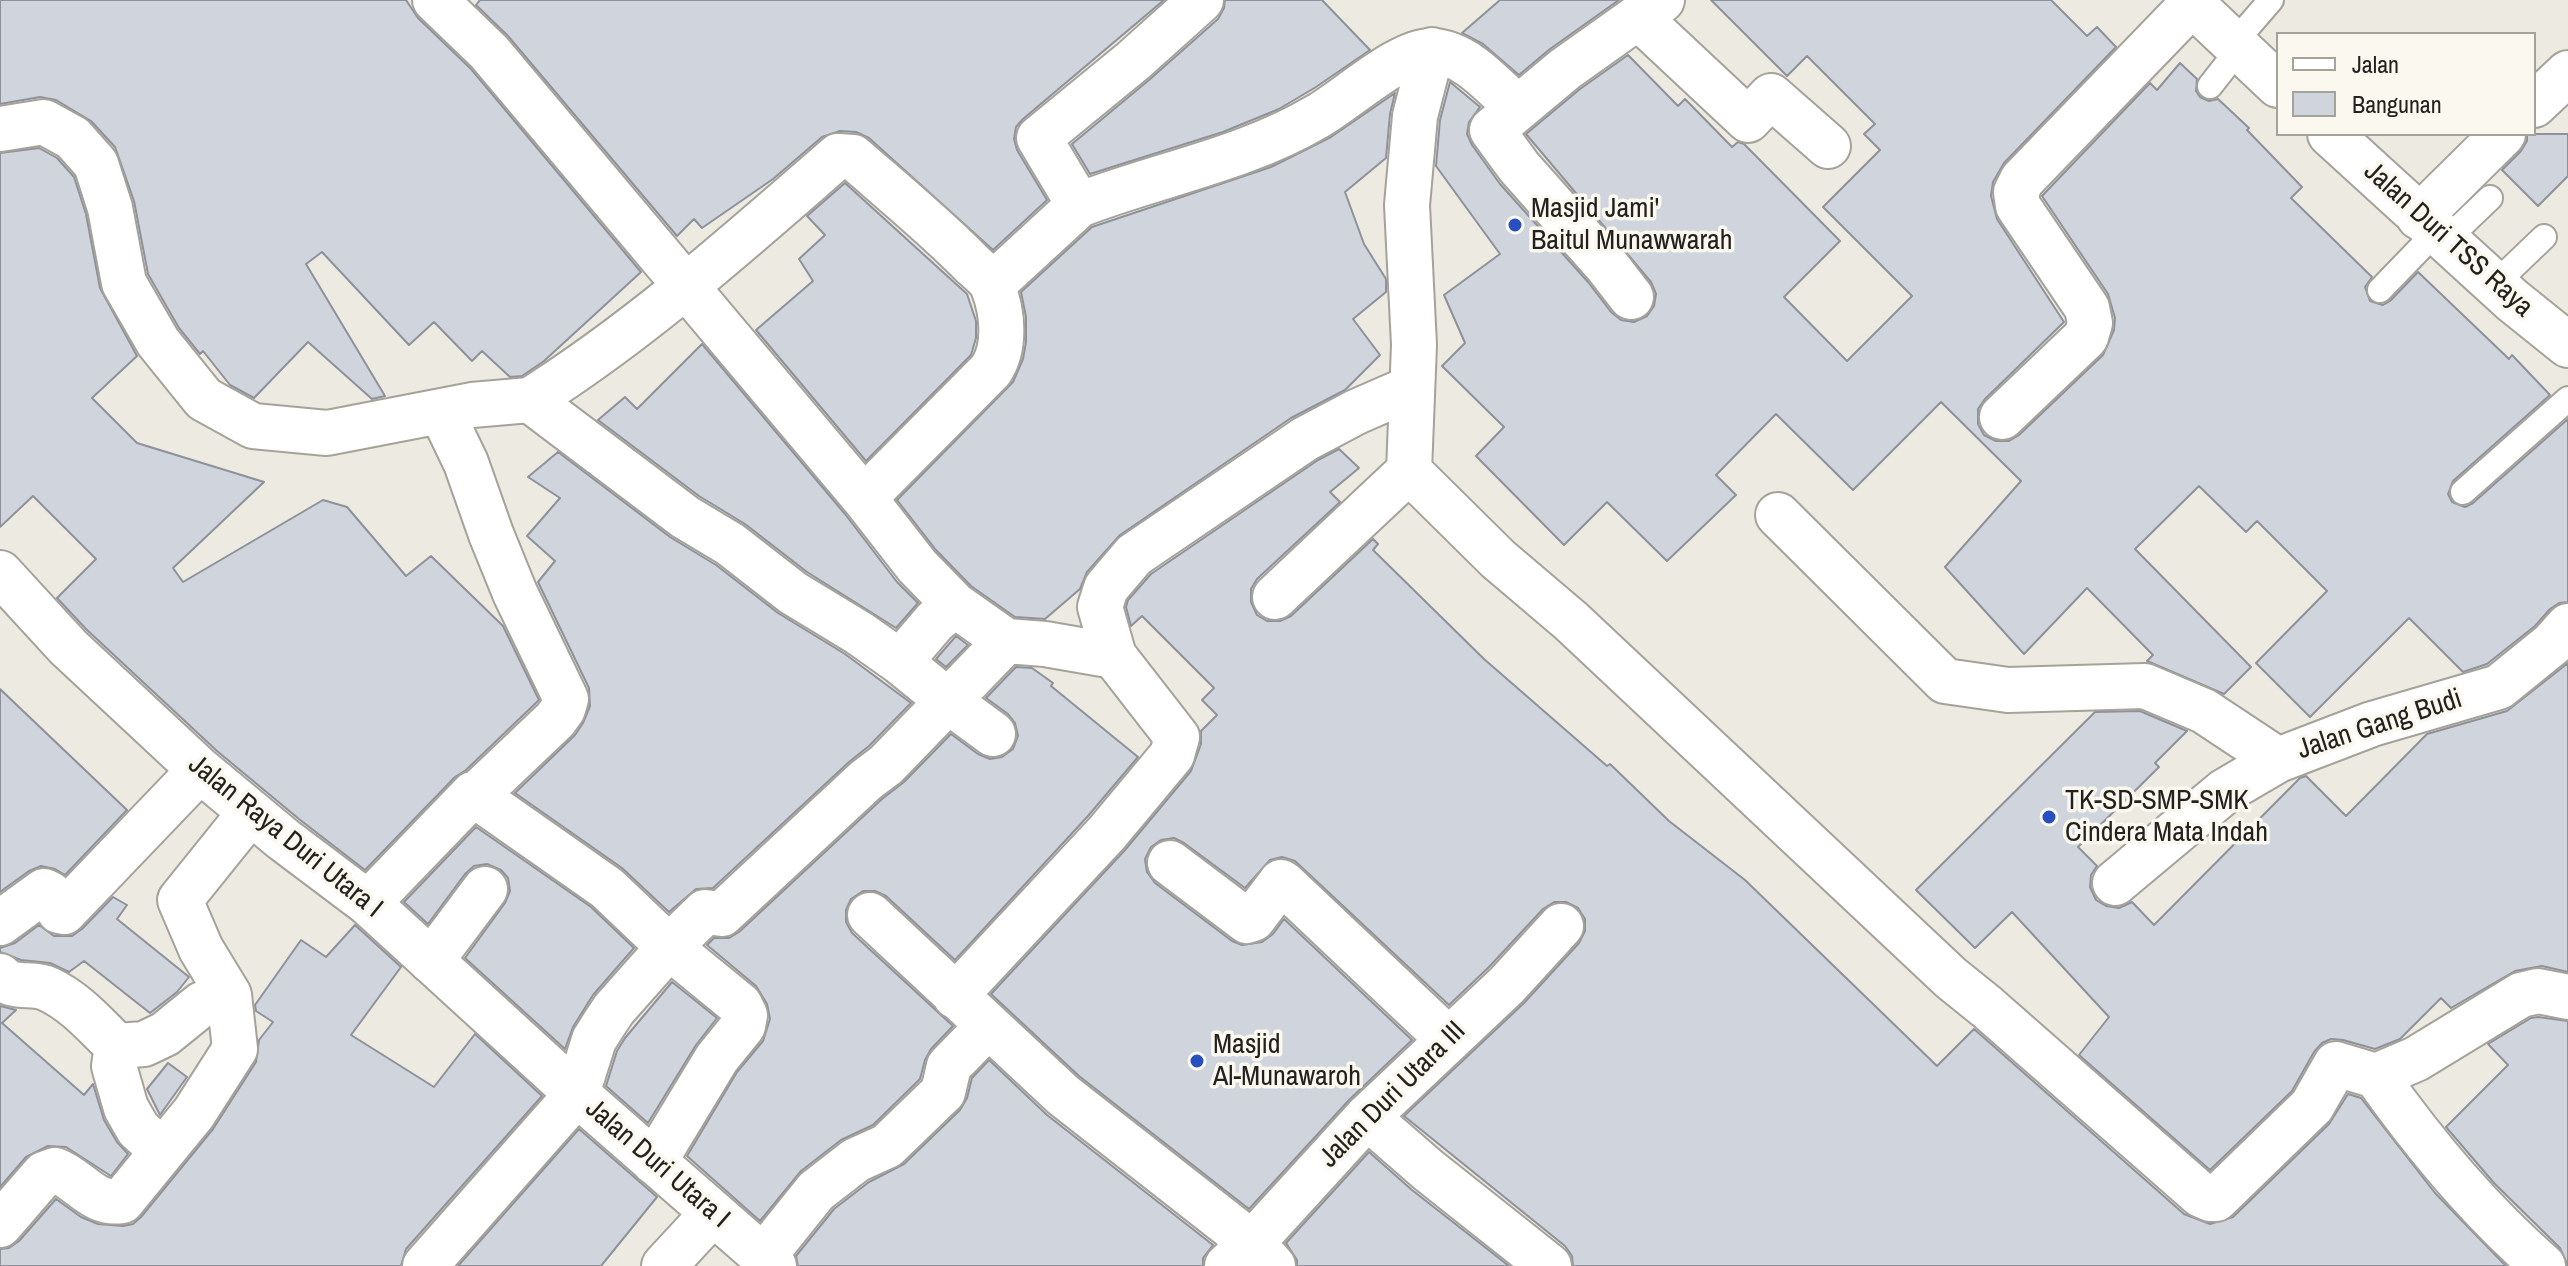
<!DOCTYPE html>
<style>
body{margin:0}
#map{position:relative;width:2568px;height:1266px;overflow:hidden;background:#edeae2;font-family:"Archivo Narrow",sans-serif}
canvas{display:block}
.legend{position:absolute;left:2276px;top:32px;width:260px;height:104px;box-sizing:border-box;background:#fbf8ef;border:2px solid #a4a29b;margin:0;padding:10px 14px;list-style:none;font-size:24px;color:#22211e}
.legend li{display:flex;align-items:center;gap:16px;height:40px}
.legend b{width:40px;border:2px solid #a4a29b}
</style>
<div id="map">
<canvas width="2568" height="1266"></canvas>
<ul class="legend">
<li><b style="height:10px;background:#fff"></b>Jalan</li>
<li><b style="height:22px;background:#d0d4dc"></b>Bangunan</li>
</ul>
</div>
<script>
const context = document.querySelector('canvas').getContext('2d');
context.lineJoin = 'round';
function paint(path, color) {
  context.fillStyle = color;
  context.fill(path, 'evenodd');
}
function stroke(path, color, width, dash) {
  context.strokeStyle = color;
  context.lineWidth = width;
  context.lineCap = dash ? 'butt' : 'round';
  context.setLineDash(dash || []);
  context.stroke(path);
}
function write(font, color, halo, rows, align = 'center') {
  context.font = font + ' "Archivo Narrow",sans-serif';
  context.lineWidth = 7;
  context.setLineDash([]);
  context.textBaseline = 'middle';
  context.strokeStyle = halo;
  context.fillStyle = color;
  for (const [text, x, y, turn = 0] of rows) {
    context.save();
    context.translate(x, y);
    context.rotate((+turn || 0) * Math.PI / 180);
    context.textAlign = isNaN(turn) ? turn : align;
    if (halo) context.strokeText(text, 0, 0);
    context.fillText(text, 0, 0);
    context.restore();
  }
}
const building = new Path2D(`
 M0,0H406L418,18L471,69L641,272L544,361L522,376L510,377L482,351L472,361L434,322L409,345L322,252L306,264L385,396L372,399L308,342L254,398L230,385L203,351L200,354L179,328L148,274L134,201L115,147L91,121L56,100L40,97L0,104Z
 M480,0H1164L1023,119L1016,127L1014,139L1017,150L1047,200L993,250L869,138L856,132L840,131L822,137L773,179L702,228L694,219L677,236L508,36L476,5Z
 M1225,0H1322L1370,50L1316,87L1279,109L1223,132L1090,174L1072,144L1149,80L1218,19L1224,8Z
 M1500,0H1619L1550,49L1519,75L1483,44L1462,33Z
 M1711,0H2051L2087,36L2097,27L2116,47L2004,163L1993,182L1991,196L1997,219L2064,322L1985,399L1978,409V424L1984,435L1996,441H2009L2019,435L2103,355L2114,330L2115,318L2108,294L2042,196L2150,83L2157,90L2180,63L2197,79L2196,91L2200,97L2209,101L2218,99L2249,128L2247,130L2302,187L2291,198L2372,277L2365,287L2370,301L2383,305L2390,301L2418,272L2509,359L2512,355L2550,395L2453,481L2448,494L2452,502L2465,507L2473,503L2568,419V602L2559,603L2550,609L2535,626L2487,664L2463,672L2409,618L2310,717L2256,663L2327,591L2257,521L2246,532L2199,486L2135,549L2251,667L2224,694L2147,661L2153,655L2087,588L2024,654L1945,567L2021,481L1941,402L1853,490L1776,414L1716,475L1736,495L1667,561L1607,502L1564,545L1476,456L1504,427L1442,366L1465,343L1444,295L1500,254L1436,166L1440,120L1450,82L1480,107L1469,122L1467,134L1472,145L1500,184L1588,282L1611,312L1621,320L1634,322L1647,316L1654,306L1656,294L1651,282L1526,134L1580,89L1628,55L1678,106L1685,99L1732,147L1738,142L1744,144L1840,241L1784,297L1847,361L1912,296L1823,207L1880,150L1864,134L1875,124L1807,56L1787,76Z
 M1395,93L1390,114L1386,158L1345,192L1364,244L1386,279V292L1353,319L1380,355L1345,390L1291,418L1120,535L1087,572L1080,589L1045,619L1015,617L971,586L936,550L897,500L1013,382L1023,359L1026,342V317L1021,292L1092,227L1271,167L1331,137Z
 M2527,134H2568V176L2538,206L2502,170L2521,151L2527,141Z
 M39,148L57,158L74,177L86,214L100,288L137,356L92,398L137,443L264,482L173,568L183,582L323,500L347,507L406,576L431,556L503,626L539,700L466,770L455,777L365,870L299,819L217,751L86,629L57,598L96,559L33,496L0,527V153Z
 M845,183L967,294L976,321V338L971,355L866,461L756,330L813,281L799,259L825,235L807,216Z
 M702,344L845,514L897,582L918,603L896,628L807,572L745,524L699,496L598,420L625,397L637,409Z
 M1339,449L1359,468L1330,492L1340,502L1257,579L1251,589V602L1257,615L1267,621H1280L1291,616L1373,539L1378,544L1373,550L1484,659L1607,766L1610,764L1669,821L1745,880L1937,1066L1974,1029L2184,1214L2210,1224L2233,1217L2329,1124L2348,1094L2361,1098L2435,1193L2506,1266H1573L1572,1256L1565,1246L1404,1116L1524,1003L1579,943L1585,931V919L1578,908L1566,902H1554L1543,909L1489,967L1449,1005L1295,861L1282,857L1270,860L1245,888L1184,843L1174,838L1161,840L1151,847L1145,859L1147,872L1155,883L1232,941L1242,945L1262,942L1273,934L1284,919L1412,1040L1349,1100L1249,1209L1079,1076L991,994L1125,850L1191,771L1201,744V731L1217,715L1202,700L1214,688L1142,616L1131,626L1126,607L1128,600L1151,574L1318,460Z
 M558,452L670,537L716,565L778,613L845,654L911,703L869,746L849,762L713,888L696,889L669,912L622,868L515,793L575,735L583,723L590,706L589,688L538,582L555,561L527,536L560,498L528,477Z
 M956,636L968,645L946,667L936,659Z
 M2568,663V972L2542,966L2515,971L2451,1008L2441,998L2400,1039L2375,1049L2343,1040L2331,1039L2322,1043L2314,1052L2292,1091L2210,1170L2079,1055L2109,1017L2012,912L1975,948L1916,890L2095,712L2140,711L2187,731L2155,763L2159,767L2078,847L2097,866L2091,875L2090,887L2096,900L2106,906L2119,908L2132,902L2154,925L2300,778L2306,776L2346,816L2427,734L2507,711Z
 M1016,667L1032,668L1053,683L1051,686L1138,757L1088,816L955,960L886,896L875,891H863L851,899L846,910V922L852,933L953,1026L931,1049L925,1060L920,1079L873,1125L841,1140L801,1171L760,1221L687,1156L737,1072L763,1041L770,1019L767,1004L756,986L707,945L714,938H729L739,932L882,799L904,782L951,734L978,754L990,759L1002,757L1013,749L1018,736L1015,723L1008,714L986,698Z
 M0,689L127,810L65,875L55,869L41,866L29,871L0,892Z
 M476,827L591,907L634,948L593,995L573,1027L565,1049L465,958L505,903L510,891L508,878L501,870L487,864L474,866L465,874L428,924L404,902Z
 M113,897L127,905L117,919L189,977L177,992L150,1013L84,961L69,972L50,963L21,960L0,952V948L15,943L39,925L54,936H72L82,929Z
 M355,925L401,967L351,1035L434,1087L475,1034L542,1096L406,1249L401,1266H0V1249L9,1248L19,1241L56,1199L81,1217L98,1224L123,1226L133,1224L141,1217L213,1129L256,1062L259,1040L273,1022L256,1011L255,1005L301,940L326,957Z
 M672,982L717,1018L696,1045L648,1123L606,1086L617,1051L625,1038Z
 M0,1006L16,1010L2,1023L84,1095L93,1084L104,1120L117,1142L128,1154L111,1176L66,1147L48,1146L26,1157L0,1187Z
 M2538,1017L2568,1021V1266L2560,1248L2494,1183L2446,1127L2508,1065L2488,1044L2531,1018Z
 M989,1060L1047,1115L1213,1245L1203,1258V1266H798L796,1256L834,1209L869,1182L904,1164L960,1110L967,1098L972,1078Z
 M168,1063L187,1077L160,1115L147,1089Z
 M579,1129L657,1197L601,1266H458Z
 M1369,1152L1412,1190L1509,1266H1297V1260L1286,1243Z`);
paint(building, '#d0d4dc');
stroke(building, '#8e9199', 2);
const service = new Path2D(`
 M2233,44L2271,0
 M2210,86L2239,49
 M2445,241L2490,198
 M2495,284L2544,237
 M2380,290L2436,232
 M2463,492L2568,399`);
const minor = new Path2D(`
 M435,0L489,52L864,498L917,566L955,605L1006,641L1045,644L1114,656L1177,737L1172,755L1107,833L955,996
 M1638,17L1748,120L1771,96L1828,146
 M2534,105L2568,73
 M0,129L44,122L73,138L96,164L110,208L124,283L158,342L204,399L253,426L327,433L472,405L530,400L685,517L730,544L793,593L859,633L900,662
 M1079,205C1159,174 1244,160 1318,116C1348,99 1401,49 1433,51C1467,53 1494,87 1518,108
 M2419,217L2503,134
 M992,285L1079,205L1039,138L1133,61L1201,0
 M1631,297L1607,266L1519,167L1492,130L1565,69L1662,0
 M530,400C641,330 739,242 838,156L853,157C892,191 932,224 968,260C975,268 989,277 993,287C1003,313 1006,347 991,370L864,498
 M442,413L466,463L491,534L515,593L566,699L563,709L555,720L475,796
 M2002,417L2086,337L2090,323L2087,308L2018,206L2016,192L2022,180L2192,4
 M1409,471L1498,559L1571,621L1951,978L1987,1007L2201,1195L2210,1199H2216L2312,1106L2336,1064L2376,1076L2416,1059L2521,995L2538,991L2568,997
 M1778,515L1945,681L2008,690L2145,686L2204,711L2278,760
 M0,573L68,647L200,770L283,839L368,903L577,1094L774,1266
 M1275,597L1409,471L1414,345L1407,205L1415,116L1432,50
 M1114,656L1100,607L1106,588L1134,555L1305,439L1356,412L1411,388
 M993,734L948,701L1006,641
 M1170,863L1247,921L1253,919L1278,886L1281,882L1284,884L1449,1040
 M2115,883L2225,791L2278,760L2372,724L2499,687L2552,644L2568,626
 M368,903L473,794L607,888L669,947L705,912L722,914L866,780L886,765L948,701L900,662L935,621L955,605
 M870,915L1063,1095L1252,1243L1273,1266
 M0,923L44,891L50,894L59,911L64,912L200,770
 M431,961L485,889
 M0,976C14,991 32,981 48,989C76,1002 95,1025 117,1046L114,1066L126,1108L138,1129L161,1150
 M117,1046L144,1044L165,1034L202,1004L229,995
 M2376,1076C2424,1144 2480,1211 2543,1266
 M1367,1117L1428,1170L1549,1266
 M0,1225L44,1174L55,1170C80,1179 93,1206 122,1201L194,1113L235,1049L229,995L201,949L180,900L250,813
 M763,1257L816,1191L856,1160L887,1146L943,1092L949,1066L988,1026
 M425,1266L577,1094L594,1040L604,1024L614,1009L669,947L740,1005L745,1015L743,1026L717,1058L654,1162
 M664,1266L713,1213
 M1227,1266L1252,1243L1367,1117L1507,985L1561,926`);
const tertiary = new Path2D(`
 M2188,0L2278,85
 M2330,134L2512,300L2568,345`);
stroke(service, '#a5a29a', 28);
stroke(minor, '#a5a29a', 48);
stroke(tertiary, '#a5a29a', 48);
stroke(service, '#fff', 24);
stroke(minor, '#fff', 44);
stroke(tertiary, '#fff', 44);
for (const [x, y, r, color] of [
 [1515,225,8,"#274fbe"],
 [2049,817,8,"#274fbe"],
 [1197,1061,8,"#274fbe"]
]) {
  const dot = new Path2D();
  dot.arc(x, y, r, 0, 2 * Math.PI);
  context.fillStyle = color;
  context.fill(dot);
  stroke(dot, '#fbf8ef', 3);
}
write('28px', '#22211e', '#fbf8ef', [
 ["Masjid Jami'",1531,209],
 ["Baitul Munawwarah",1531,241],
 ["TK-SD-SMP-SMK",2065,801],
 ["Cindera Mata Indah",2065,833],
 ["Masjid",1213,1045],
 ["Al-Munawaroh",1213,1077]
], 'left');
write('28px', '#22211e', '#fbf8ef', [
 ["Jalan Duri TSS Raya",2448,240,42],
 ["Jalan Gang Budi",2380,725,-18],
 ["Jalan Raya Duri Utara I",285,837,39],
 ["Jalan Duri Utara III",1393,1095,-45],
 ["Jalan Duri Utara I",657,1164,41]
]);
</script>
